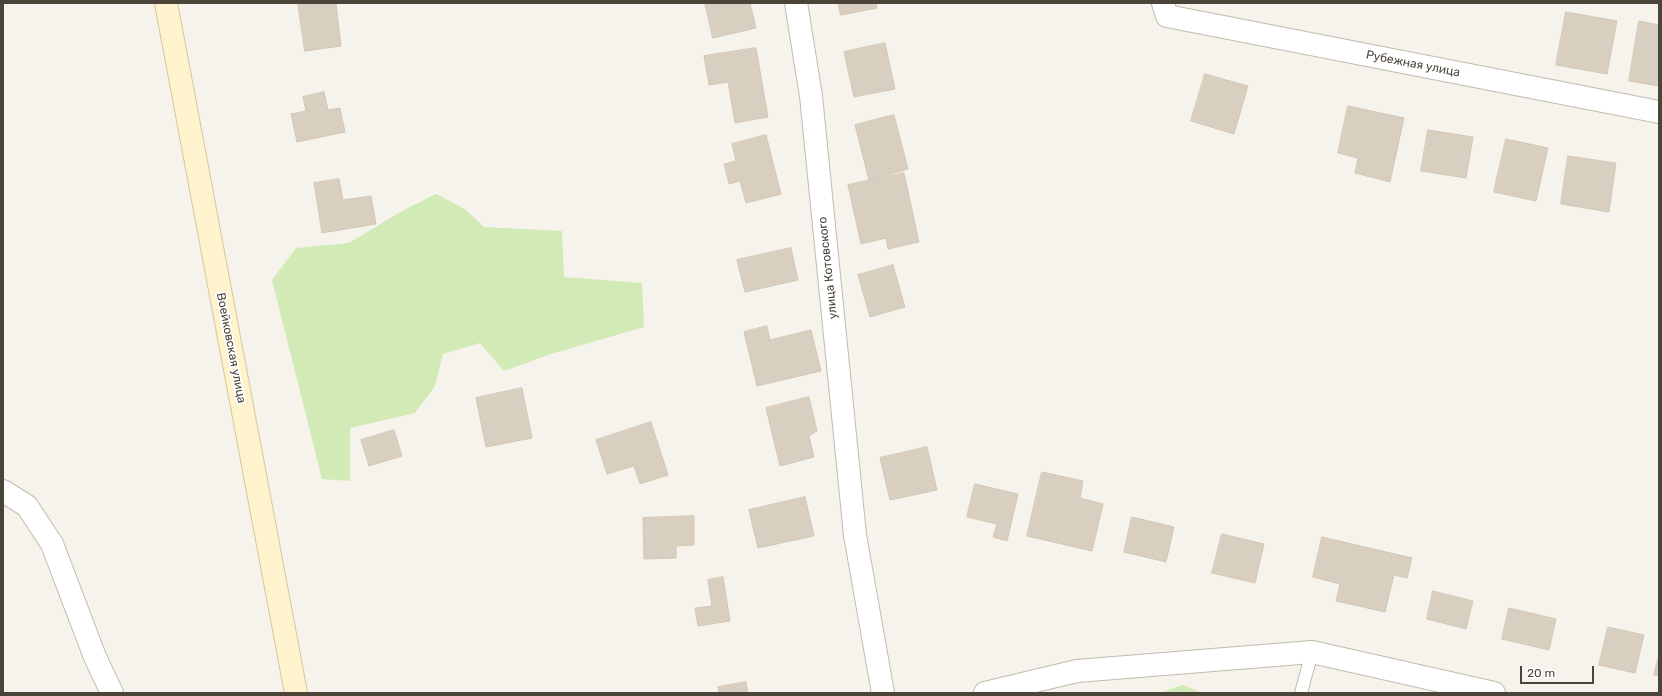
<!DOCTYPE html>
<meta charset="utf-8">
<style>
body{margin:0}
#map{position:relative;width:1662px;height:696px;overflow:hidden;background:#f6f3ec;font-family:Rubik,sans-serif}
canvas{display:block}
.frame{position:absolute;inset:0;border:4px solid #4b4439;pointer-events:none}
.scale{position:absolute;left:1520px;top:666px;width:74px;height:18px;box-sizing:border-box;border:2px solid #4b4439;border-top:0;padding-left:5px;font-size:12px;line-height:14px;white-space:nowrap;color:#4b4439;-webkit-text-stroke:3px #fff;paint-order:stroke}
</style>
<div id="map">
<canvas width="1662" height="696"></canvas>
<div class="frame"></div>
<div class="scale">20 m</div>
</div>
<script>
const context = document.querySelector('canvas').getContext('2d');
context.lineJoin = 'round';
function paint(path, color) {
  context.fillStyle = color;
  context.fill(path, 'evenodd');
}
function stroke(path, color, width, dash) {
  context.strokeStyle = color;
  context.lineWidth = width;
  context.lineCap = dash ? 'butt' : 'round';
  context.setLineDash(dash || []);
  context.stroke(path);
}
function write(font, color, halo, rows, align = 'center') {
  context.font = font + ' Rubik,sans-serif';
  context.lineWidth = 3.5;
  context.setLineDash([]);
  context.textBaseline = 'middle';
  context.strokeStyle = halo;
  context.fillStyle = color;
  for (const [text, x, y, turn = 0] of rows) {
    context.save();
    context.translate(x, y);
    context.rotate((+turn || 0) * Math.PI / 180);
    context.textAlign = isNaN(turn) ? turn : align;
    if (halo) context.strokeText(text, 0, 0);
    context.fillText(text, 0, 0);
    context.restore();
  }
}
paint(new Path2D(`
 M436,194L465,209L484,227L562,231L564,277L642,283L644,327L551,354L504,371L480,343L443,354L435,386L415,413L350,428V481L322,479L272,280L296,248L349,243L402,211Z
 M1183,685L1203,693H1159Z`), '#d2eab5');
const building = new Path2D(`
 M298,3H336L341,46L305,51Z
 M705,3H750L756,28L713,38Z
 M838,3H876L877,8L841,15Z
 M1566,12L1617,21L1607,74L1556,65Z
 M1639,21L1659,25V86L1629,81Z
 M885,43L895,89L854,97L844,52Z
 M756,48L768,117L735,123L728,82L709,85L704,56Z
 M1205,74L1248,86L1234,134L1191,121Z
 M324,92L328,110L340,108L345,132L297,142L291,114L306,111L303,97Z
 M1348,106L1404,118L1390,182L1355,173L1358,158L1338,153Z
 M894,115L908,169L869,180L855,125Z
 M1428,130L1473,137L1466,178L1421,171Z
 M766,135L781,194L746,203L740,181L729,184L724,164L736,161L732,144Z
 M1506,139L1548,148L1536,201L1494,192Z
 M1568,156L1616,163L1609,212L1561,204Z
 M904,173L919,242L888,249L886,238L861,244L848,185Z
 M339,179L343,200L371,196L376,224L322,233L314,183Z
 M791,248L798,280L745,292L737,260Z
 M893,265L905,307L870,317L858,275Z
 M767,326L770,340L811,330L821,371L757,386L744,332Z
 M522,388L532,438L486,447L476,398Z
 M809,397L817,431L809,436L814,457L780,466L766,408Z
 M651,422L668,475L640,484L634,466L607,474L596,440Z
 M394,430L402,456L369,466L361,440Z
 M927,447L937,490L890,500L880,458Z
 M1042,472L1083,481L1080,498L1103,504L1092,551L1027,536Z
 M975,484L1018,494L1007,541L993,537L997,524L967,517Z
 M805,497L814,536L758,548L749,510Z
 M694,516V545L676,546V558L644,559L643,518Z
 M1132,517L1174,527L1166,562L1124,552Z
 M1222,534L1264,544L1255,583L1212,573Z
 M1322,537L1412,558L1407,578L1394,575L1385,612L1336,601L1340,584L1313,577Z
 M723,577L730,621L698,626L695,608L712,606L708,580Z
 M1433,591L1473,601L1466,629L1427,619Z
 M1509,608L1556,619L1549,650L1502,639Z
 M1608,627L1644,635L1635,673L1599,665Z
 M1659,655V676L1654,675Z
 M746,682L748,693H719L718,687Z`);
paint(building, '#d8cfc1');
stroke(building, '#d3c7b4', 1);
const lane = new Path2D(`
 M1301,693L1312,652`);
const street = new Path2D(`
 M796,3L811,96L855,535L883,693
 M1163,3L1167,16L1659,112
 M3,491L27,506L52,544L95,657L112,693
 M985,693L1077,671L1312,652L1494,693`);
const secondary = new Path2D(`
 M166,3L296,693`);
stroke(lane, '#c2bbae', 14);
stroke(street, '#c2bbae', 24);
stroke(secondary, '#d6c79b', 24);
stroke(lane, '#fff', 12);
stroke(street, '#fff', 22);
stroke(secondary, '#fff3cd', 22);
write('12px', '#4b4439', '#fff', [
 ["Рубежная улица",1413,64,11],
 ["улица Котовского",828,268,-96],
 ["Воейковская улица",231,348,79]
]);
</script>
